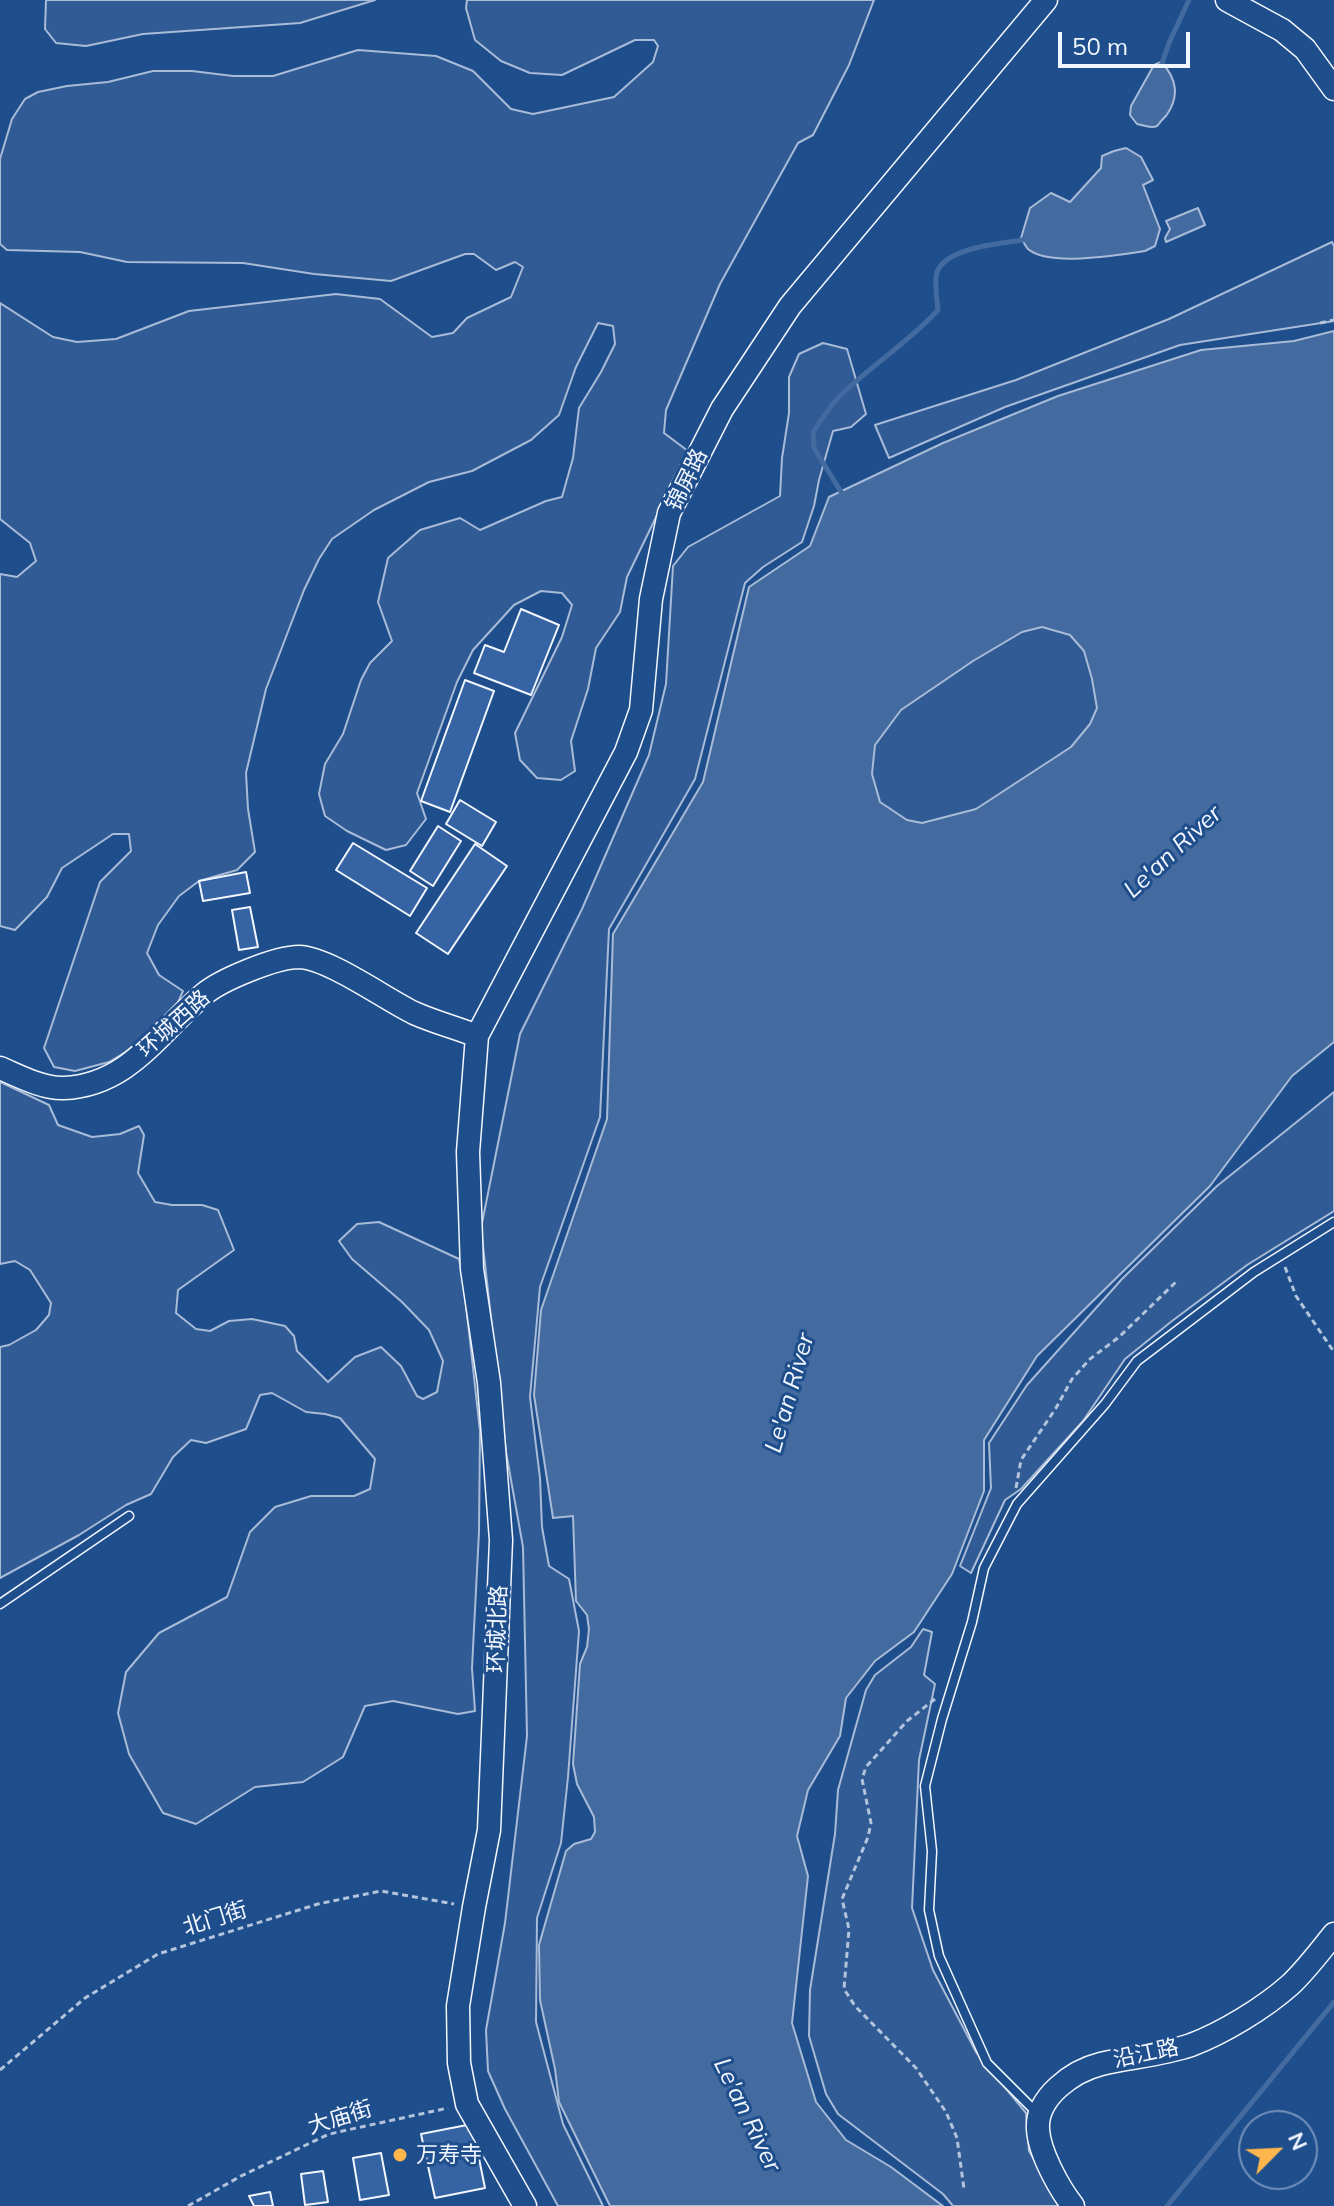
<!DOCTYPE html>
<meta charset="utf-8">
<style>
body{margin:0}
#map{position:relative;width:1334px;height:2206px;overflow:hidden;background:#1f4e8c;font-family:Mulish,sans-serif}
canvas{display:block}
.north{position:absolute;left:1238px;top:2110px;width:80px;height:80px;box-sizing:border-box;background:#1f4e8c;border:2px solid #7391ba;border-radius:50%;rotate:66deg;font-size:22px;font-weight:700;line-height:32px;text-align:center;color:#f2f6ff}
.north::after{content:'';display:block;margin:auto;width:28px;height:36px;background:#ffb74d;clip-path:polygon(50% 0,100% 100%,50% 72%,0 100%)}
.scale{position:absolute;left:1058px;top:32px;width:132px;height:36px;box-sizing:border-box;border:4px solid #f2f6ff;border-top:0;padding-left:10px;font-size:24px;line-height:28px;white-space:nowrap;color:#f2f6ff;-webkit-text-stroke:6px #1f4e8c;paint-order:stroke}
</style>
<div id="map">
<canvas width="1334" height="2206"></canvas>
<div class="north">N</div>
<div class="scale">50 m</div>
</div>
<script>
const context = document.querySelector('canvas').getContext('2d');
context.lineJoin = 'round';
function paint(path, color) {
  context.fillStyle = color;
  context.fill(path, 'evenodd');
}
function stroke(path, color, width, dash) {
  context.strokeStyle = color;
  context.lineWidth = width;
  context.lineCap = dash ? 'butt' : 'round';
  context.setLineDash(dash || []);
  context.stroke(path);
}
function write(font, color, halo, rows, align = 'center') {
  context.font = font + ' Mulish,"Noto Sans SC",sans-serif';
  context.lineWidth = 6;
  context.setLineDash([]);
  context.textBaseline = 'middle';
  context.strokeStyle = halo;
  context.fillStyle = color;
  for (const [text, x, y, turn = 0] of rows) {
    context.save();
    context.translate(x, y);
    context.rotate((+turn || 0) * Math.PI / 180);
    context.textAlign = isNaN(turn) ? turn : align;
    if (halo) context.strokeText(text, 0, 0);
    context.fillText(text, 0, 0);
    context.restore();
  }
}
const built = new Path2D(`
 M46,0H375L300,23L143,34L86,46L56,43L45,29Z
 M467,0H874L849,65L813,135L798,143L720,284L666,410L664,433L688,451L627,577L620,612L596,648L588,689L571,741L575,771L561,780L537,778L520,760L515,733L562,637L572,605L562,593L541,591L514,605L473,650L457,682L417,793L426,819L406,845L386,850L347,831L325,816L319,794L325,764L343,734L361,680L370,663L392,641L378,602L388,558L420,530L460,518L480,530L546,501L562,497L573,458L579,408L601,372L615,344L613,326L598,323L576,367L559,415L531,440L472,471L429,482L374,510L332,539L319,559L304,590L266,689L246,773L248,809L255,852L237,870L199,881L179,896L158,925L147,953L159,975L183,991L173,1014L129,1050L109,1062L75,1071L54,1067L44,1048L100,882L131,851L129,834H113L62,868L47,897L15,930L0,926V574L17,577L36,561L30,543L0,519V303L53,337L77,342L116,339L189,311L336,294L380,299L432,337L453,333L467,318L511,297L523,267L515,262L496,270L474,254H465L391,281L314,274L243,263L127,262L80,252L7,250L0,244V159L12,119L25,99L38,92L67,86L108,82L153,71H192L233,76H273L358,50L436,56L473,71L511,109L533,114L614,97L653,62L658,46L654,40H635L562,75L530,73L501,61L475,40L466,8Z
 M1332,242L1334,246V321L1180,345L1005,407L889,458L875,425L1016,380L1169,319Z
 M823,343L847,349L866,414L851,427L833,431L819,480L814,506L802,542L763,567L745,583L695,779L609,929L600,1117L540,1287L530,1397L540,1478L542,1527L549,1566L569,1579L579,1631L568,1777L561,1843L537,1918L536,2022L563,2124L603,2206H558L505,2109L488,2071L486,2030L505,1923L527,1736L523,1547L506,1452L481,1228L520,1034L582,909L649,755L666,684L673,566L688,547L780,496L782,458L789,413V377L799,354Z
 M1220,356L1085,759L892,848L751,621Z
 M0,1082L49,1105L58,1125L92,1137L120,1134L139,1126L144,1135L138,1173L155,1202L172,1205H202L218,1210L234,1250L178,1290L176,1313L196,1329L210,1331L229,1321L252,1319L285,1326L294,1336L297,1351L328,1382L355,1357L381,1347L401,1366L417,1396L423,1399L437,1392L443,1361L429,1330L402,1302L352,1259L339,1241L357,1224L379,1222L459,1259L463,1278L480,1431L479,1532L472,1668L475,1711L458,1714L393,1701L365,1706L343,1757L303,1782L255,1787L196,1824L163,1813L129,1754L118,1713L126,1672L159,1633L227,1597L250,1532L275,1507L311,1496H354L370,1489L375,1459L340,1418L325,1414L306,1412L272,1393L260,1395L246,1429L206,1443L191,1440L173,1457L151,1494L126,1505L79,1535L0,1578V1347L9,1345L36,1330L49,1315L51,1303L30,1270L15,1261L0,1264Z
 M1334,1092V1211L1247,1265L1172,1321L1125,1359L1083,1421L1021,1489L1005,1500L971,1573L960,1566L991,1488L989,1443L1027,1385L1122,1279L1217,1186Z
 M923,1629L932,1632L924,1675L935,1684L919,1760L912,1908L933,1970L976,2052L1026,2113L1029,2151L1062,2206H953L943,2194L838,2114L826,2094L809,2036L810,1990L835,1834L838,1790L866,1690L875,1675L911,1647Z`);
paint(built, '#305b95');
stroke(built, '#a8bbd7', 2);
const water = new Path2D(`
 M1161,62C1177,78 1180,97 1166,116C1164,117 1158,125 1157,126C1151,129 1143,125 1137,124L1130,115L1131,106L1154,65Z
 M1126,148L1141,157L1153,180L1143,185L1160,229L1155,246L1145,251C1119,255 1048,267 1028,249C1025,246 1024,242 1021,238L1030,208L1051,193L1070,202L1101,168L1102,156L1114,151Z
 M1198,208L1205,225L1166,242L1165,238L1170,229L1166,221Z
 M1334,331V1042L1292,1076L1210,1186L1037,1356L984,1440V1491L952,1574L914,1632L875,1661L846,1698L840,1736L808,1790L797,1836L808,1876L792,2023L816,2102L846,2140L891,2167L943,2206H610L559,2102L555,2069L540,2000L539,1945L566,1851L574,1844L591,1839L595,1832L594,1817L577,1784L573,1764L580,1664L587,1647L589,1629L587,1615L576,1601L573,1516L553,1518L534,1395L541,1310L607,1119L613,934L703,782L749,587L810,546L829,497L943,443L1058,396L1201,350L1294,341ZM1042,627L1070,635L1084,651L1092,679L1097,708L1090,724L1071,747L976,809L922,823L907,820L880,802L872,774L875,745L901,710L973,661L1022,632Z`);
paint(water, '#446ba0');
stroke(water, '#a8bbd7', 2);
stroke(new Path2D(`
 M1160,69L1169,43L1189,0
 M843,495L814,448L813,432C821,421 829,407 839,397C870,366 908,343 938,310C937,299 934,282 937,272C947,246 1003,244 1028,239
 M1167,2206L1334,2002`), '#446ba0', 5);
const building = new Path2D(`
 M521,609L559,625L531,695L474,673L485,645L504,652Z
 M465,680L494,691L450,812L421,801Z
 M460,800L496,822L482,846L446,824Z
 M438,826L461,841L433,886L410,871Z
 M353,843L427,888L410,916L336,870Z
 M475,844L507,866L448,954L416,933Z
 M246,872L250,893L203,901L199,881Z
 M250,907L258,947L239,950L232,910Z
 M472,2124L485,2188L435,2198L421,2134Z
 M381,2153L389,2195L360,2200L353,2158Z
 M323,2171L328,2202L305,2205L301,2174Z
 M270,2192L273,2206H254L249,2196Z`);
paint(building, '#3563a3');
stroke(building, '#f2f6ff', 2);
const lane = new Path2D(`
 M0,1604L129,1516
 M1038,2114L987,2063L939,1956L929,1910L932,1851L925,1786L942,1719L972,1622L984,1568L1017,1504L1105,1404L1137,1361L1254,1272L1334,1222`);
const secondary = new Path2D(`
 M1227,0L1282,30L1305,49L1334,89
 M0,1068C19,1076 43,1089 64,1088C129,1085 159,1032 203,995C220,980 276,957 299,957C329,958 385,999 414,1013C434,1022 457,1028 477,1036
 M525,2206L467,2104L459,2063L458,2006L474,1907L489,1830L501,1540L489,1383L472,1269L468,1152L477,1036L626,752L641,710L651,599L669,513L722,409L790,306L1046,0
 M1073,2206C1059,2188 1039,2152 1038,2129C1036,2097 1073,2071 1101,2064C1131,2057 1162,2055 1191,2045C1223,2033 1264,2008 1290,1985C1306,1970 1320,1951 1334,1934`);
stroke(lane, '#f2f6ff', 11);
stroke(secondary, '#f2f6ff', 25);
stroke(new Path2D(`
 M1320,323L1334,320
 M1285,1267L1296,1296L1334,1352
 M1016,1488L1021,1460L1056,1408L1072,1379L1090,1359L1119,1337L1178,1280
 M935,1699L907,1721L866,1767L862,1779L871,1823L868,1837L842,1899L849,1929L844,1989L855,2006L916,2068L946,2112L957,2138L964,2189
 M0,2070L85,1998L158,1954L318,1904L381,1891L454,1904
 M188,2206L241,2176L329,2134L448,2108`), '#b3c4dc', 3, [6, 4]);
stroke(lane, '#1f4e8c', 8);
stroke(secondary, '#1f4e8c', 22);
for (const [x, y, r, color] of [
 [400,2155,8,"#ffb74d"]
]) {
  const dot = new Path2D();
  dot.arc(x, y, r, 0, 2 * Math.PI);
  context.fillStyle = color;
  context.fill(dot);
  stroke(dot, '#1f4e8c', 3);
}
write('22px', '#f2f6ff', '#1f4e8c', [
 ["锦屏路",687,480,-64],
 ["环城西路",174,1024,-42],
 ["环城北路",498,1629,-88],
 ["北门街",215,1919,-17],
 ["沿江路",1146,2054,-12],
 ["大庙街",340,2118,-17]
]);
write('22px', '#f2f6ff', '#1f4e8c', [
 ["万寿寺",416,2155]
], 'left');
write('italic 24px', '#f2f6ff', '#1f4e8c', [
 ["Le'an River",1173,852,-43],
 ["Le'an River",790,1393,-74],
 ["Le'an River",747,2115,64]
]);
</script>
